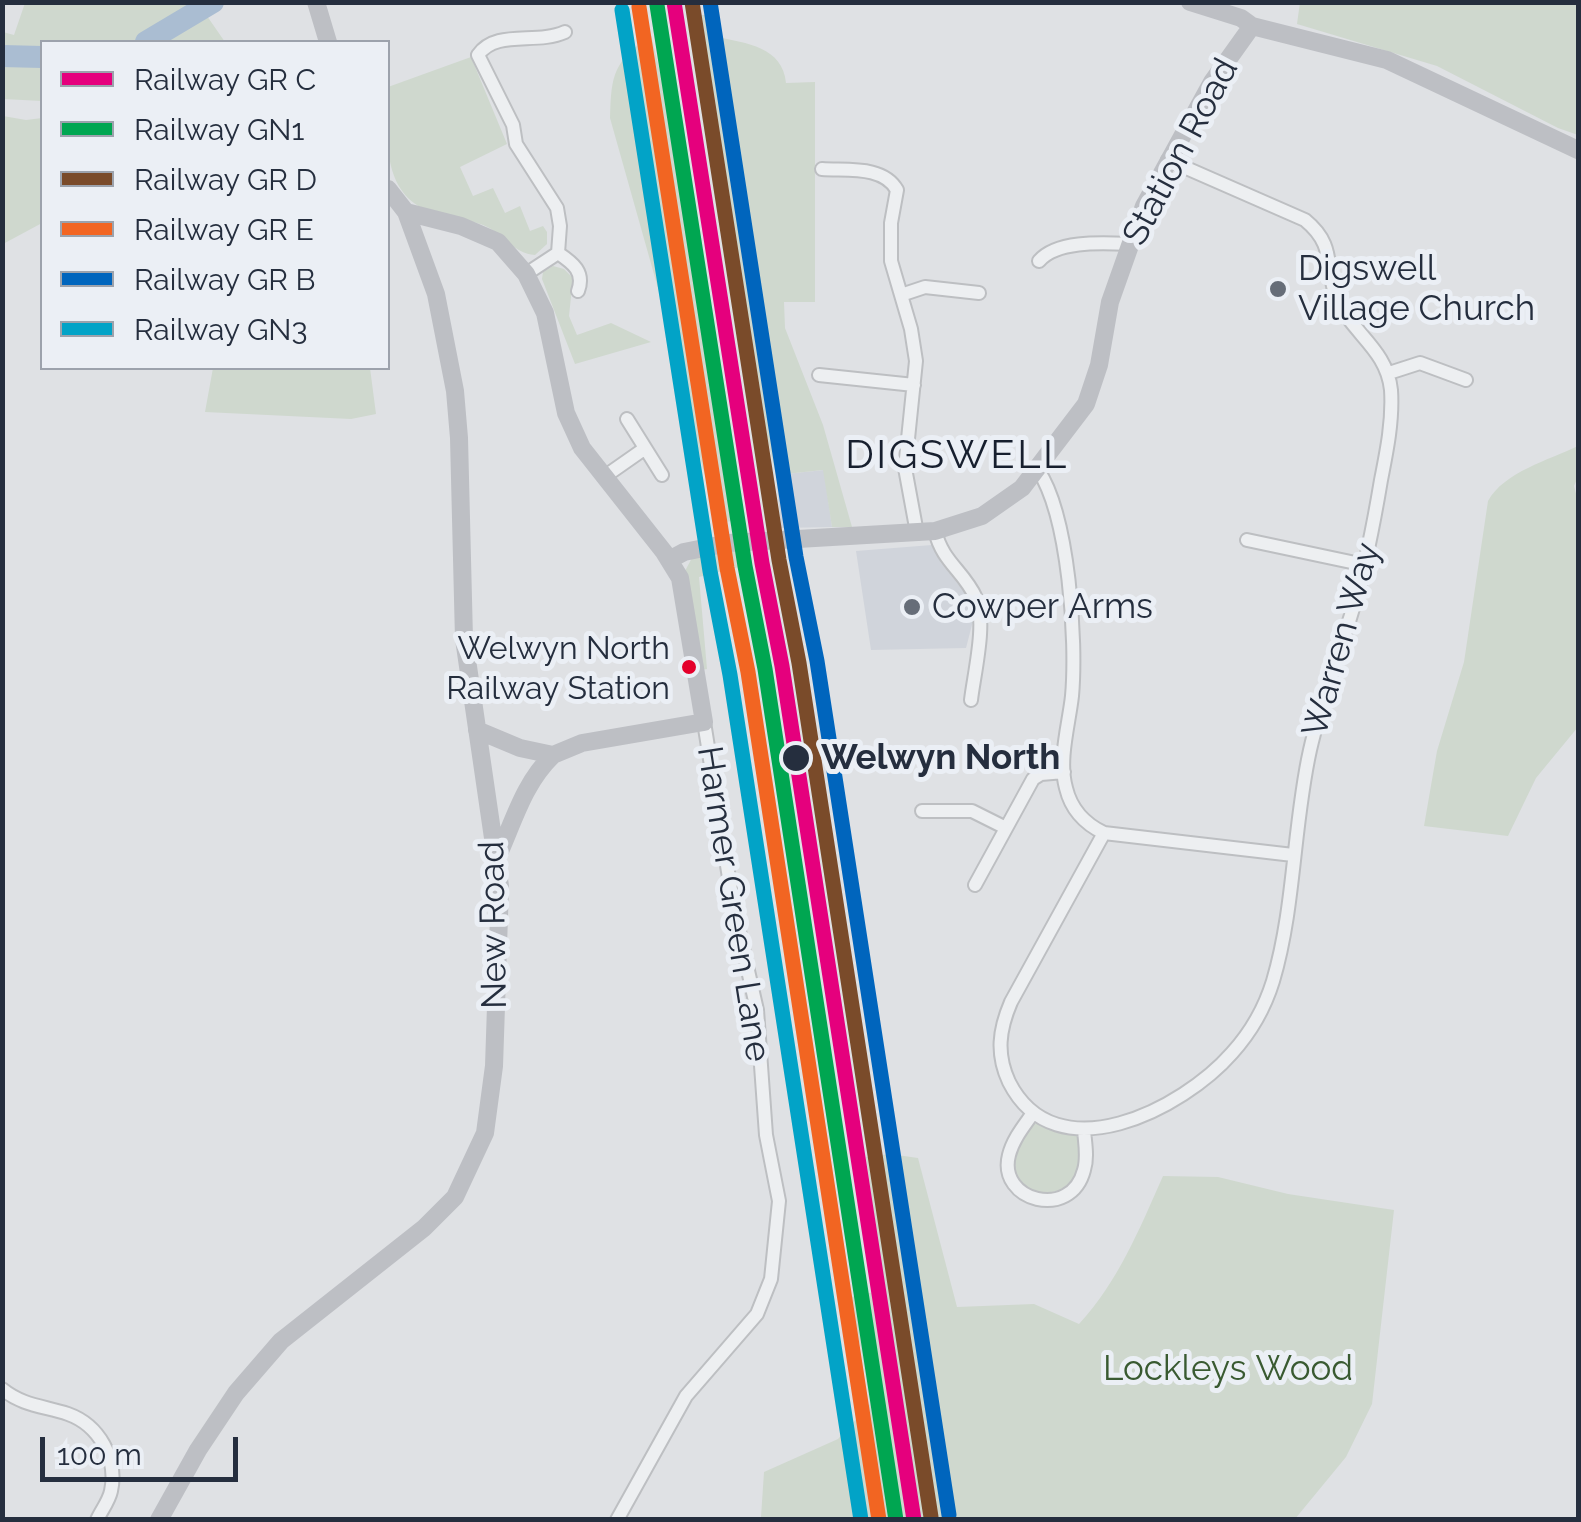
<!DOCTYPE html>
<style>
body{margin:0}
#map{position:relative;width:1581px;height:1522px;overflow:hidden;background:#dfe1e4;font-family:Raleway,sans-serif}
canvas{display:block}
.frame{position:absolute;inset:0;border:5px solid #252e3e;pointer-events:none}
.legend{position:absolute;left:40px;top:40px;width:350px;height:330px;box-sizing:border-box;background:#ebeff5;border:2px solid #9ca2ac;margin:0;padding:12px 18px;list-style:none;font-size:30px;color:#252e3e}
.legend li{display:flex;align-items:center;gap:20px;height:50px}
.legend b{width:50px;border:2px solid #9ca2ac}
.scale{position:absolute;left:40px;top:1437px;width:198px;height:45px;box-sizing:border-box;border:5px solid #252e3e;border-top:0;padding-left:12px;font-size:30px;line-height:35px;white-space:nowrap;color:#252e3e;-webkit-text-stroke:8px #ebeff5;paint-order:stroke}
</style>
<div id="map">
<canvas width="1581" height="1522"></canvas>
<div class="frame"></div>
<ul class="legend">
<li><b style="height:12px;background:#e5007d"></b>Railway GR C</li>
<li><b style="height:12px;background:#00a651"></b>Railway GN1</li>
<li><b style="height:12px;background:#7a4b2a"></b>Railway GR D</li>
<li><b style="height:12px;background:#f26522"></b>Railway GR E</li>
<li><b style="height:12px;background:#0065bd"></b>Railway GR B</li>
<li><b style="height:12px;background:#02a3c7"></b>Railway GN3</li>
</ul>
<div class="scale">100 m</div>
</div>
<script>
const context = document.querySelector('canvas').getContext('2d');
context.lineJoin = 'round';
function paint(path, color) {
  context.fillStyle = color;
  context.fill(path, 'evenodd');
}
function stroke(path, color, width, dash) {
  context.strokeStyle = color;
  context.lineWidth = width;
  context.lineCap = dash ? 'butt' : 'round';
  context.setLineDash(dash || []);
  context.stroke(path);
}
function write(font, color, halo, rows, align = 'center') {
  context.font = font + ' Raleway,sans-serif';
  context.lineWidth = 10;
  context.setLineDash([]);
  context.textBaseline = 'middle';
  context.strokeStyle = halo;
  context.fillStyle = color;
  for (const [text, x, y, turn = 0] of rows) {
    context.save();
    context.translate(x, y);
    context.rotate((+turn || 0) * Math.PI / 180);
    context.textAlign = isNaN(turn) ? turn : align;
    if (halo) context.strokeText(text, 0, 0);
    context.fillText(text, 0, 0);
    context.restore();
  }
}
paint(new Path2D(`
 M824,470L832,527L781,528L776,475Z
 M932,545L941,563L972,601L974,617L966,648L871,650L856,551Z`), '#d0d4db');
paint(new Path2D(`
 M157,2L162,5L198,3L225,42H42V101L3,99V32L14,35L25,3Z
 M1300,2L1578,3V135L1558,128L1437,66L1297,24Z
 M688,15H708L717,37C746,43 783,47 786,83L815,82V302H784L785,328L823,425L852,527H832L823,470L776,475L729,273L718,177L706,133Z
 M651,35L674,128L691,214L736,520L721,523L703,469L670,331L610,118C611,73 614,62 651,35Z
 M471,57L507,144L460,167L473,196L493,188L505,213L520,206L530,231L543,226L547,232V244L535,255C514,254 503,233 483,225C463,217 441,218 422,208C379,185 388,128 388,87Z
 M3,116L26,120L42,118V223L3,244Z
 M553,266L564,269L573,278L569,316L577,335L611,323L651,342L575,364L542,279L543,272Z
 M213,368H370L376,414L351,419L205,412Z
 M1578,446V477L1574,486L1578,501V727L1536,778L1508,836L1424,826L1437,751L1464,662L1488,501C1504,472 1549,460 1578,446Z
 M740,550L743,566L699,577L707,669L701,670L685,571L693,556Z
 M1039,1123L1076,1134C1095,1172 1066,1202 1027,1190C1005,1166 1016,1149 1030,1125Z
 M890,1154L918,1158L957,1307L1034,1304L1079,1324C1118,1282 1140,1228 1163,1176L1218,1177L1288,1194L1394,1210L1372,1404L1346,1457L1295,1519H765L761,1517L764,1472L838,1439L870,1404L861,1348L845,1298L884,1290L866,1157Z`), '#cfd8ce');
stroke(new Path2D(`
 M146,42L213,2
 M2,56L42,57`), '#aabdd2', 22);
const street = new Path2D(`
 M565,32C536,45 496,29 478,55L513,125L516,144L557,208L560,226L558,253C573,263 585,272 578,291
 M822,169C846,171 883,165 897,190L891,223V261L911,329L916,361L905,468L917,533
 M1039,261C1057,240 1103,243 1129,244
 M526,274L558,253
 M901,295L925,287L979,293
 M1389,373L1420,363L1466,380
 M819,375L914,385
 M627,419L662,475
 M1038,470C1069,516 1077,641 1072,696C1069,724 1058,760 1066,788C1071,809 1085,824 1104,833L1293,855
 M604,477L644,449
 M935,531C943,563 963,570 976,598C987,622 974,674 971,700
 M1247,540L1365,565
 M922,811H972L1004,827
 M1104,833L1011,1002C999,1030 996,1054 1009,1082C1056,1175 1183,1109 1232,1053C1251,1032 1265,1007 1273,981C1295,907 1293,826 1310,750C1321,701 1340,653 1354,605C1366,564 1374,522 1381,480C1387,450 1393,420 1391,390C1387,350 1353,334 1338,301C1323,268 1338,247 1305,220L1168,160
 M975,885L1033,779L1041,774L1064,772
 M1033,1113C1024,1126 1013,1139 1009,1155C997,1201 1071,1221 1084,1170C1088,1157 1085,1143 1084,1130
 M2,1389C23,1406 44,1406 68,1414C99,1425 118,1459 111,1491C109,1501 101,1511 97,1520
 M617,1520L686,1396L757,1314L771,1279L779,1201L766,1135L757,1010L734,909L704,722`);
stroke(street, '#bdbfc2', 16);
stroke(street, '#edeff1', 12);
stroke(new Path2D(`
 M316,2L328,42
 M1190,2L1241,18L1252,26L1387,60L1578,150
 M388,189L406,212L461,226L498,242L526,274L545,313L566,413L582,448L664,552L680,578L704,722L582,743L553,755L520,748L477,730
 M669,560L684,552L729,543L935,531L982,516L1022,488L1086,404L1099,365L1110,302L1144,206L1212,82L1252,26
 M497,858C514,821 523,784 553,755
 M159,1520L198,1450L236,1393L281,1341L424,1228L455,1197L485,1133L494,1066L500,886L464,639L459,438L455,391L436,294L406,212`), '#bdbfc4', 18);
stroke(new Path2D(`
 M674,2L762,563L782,666L914,1520`), '#e5007d', 15);
stroke(new Path2D(`
 M657,5L745,566L765,669L896,1520`), '#00a651', 15);
stroke(new Path2D(`
 M692,2L779,560L799,663L931,1517`), '#7a4b2a', 15);
stroke(new Path2D(`
 M639,7L727,568L748,672L879,1520`), '#f26522', 15);
stroke(new Path2D(`
 M710,2L796,557L817,661L949,1515`), '#0065bd', 15);
stroke(new Path2D(`
 M622,10L710,571L730,675L861,1520`), '#02a3c7', 15);
for (const [x, y, r, color] of [
 [1278,289,10,"#666d78"],
 [912,607,10,"#666d78"],
 [689,667,9,"#e4002b"],
 [796,758,15,"#252e3e"]
]) {
  const dot = new Path2D();
  dot.arc(x, y, r, 0, 2 * Math.PI);
  context.fillStyle = color;
  context.fill(dot);
  stroke(dot, '#ebeff5', 4);
}
write('32px', '#252e3e', '#ebeff5', [
 ["Welwyn North",670,649],
 ["Railway Station",670,689]
], 'right');
write('35px', '#252e3e', '#ebeff5', [
 ["Station Road",1181,152,-62],
 ["Warren Way",1342,640,-74],
 ["Harmer Green Lane",733,904,81],
 ["New Road",494,925,-91]
]);
write('35px', '#252e3e', '#ebeff5', [
 ["Digswell",1298,269],
 ["Village Church",1298,309],
 ["Cowper Arms",932,607]
], 'left');
write('bold 35px', '#252e3e', '#ebeff5', [
 ["Welwyn North",821,758]
], 'left');
write('35px', '#395a31', '#ebeff5', [
 ["Lockleys Wood",1228,1369]
]);
context.letterSpacing = '2.5px';
write('40px', '#171f2e', '#ebeff5', [
 ["DIGSWELL",957,456]
]);
context.letterSpacing = '0px';
</script>
